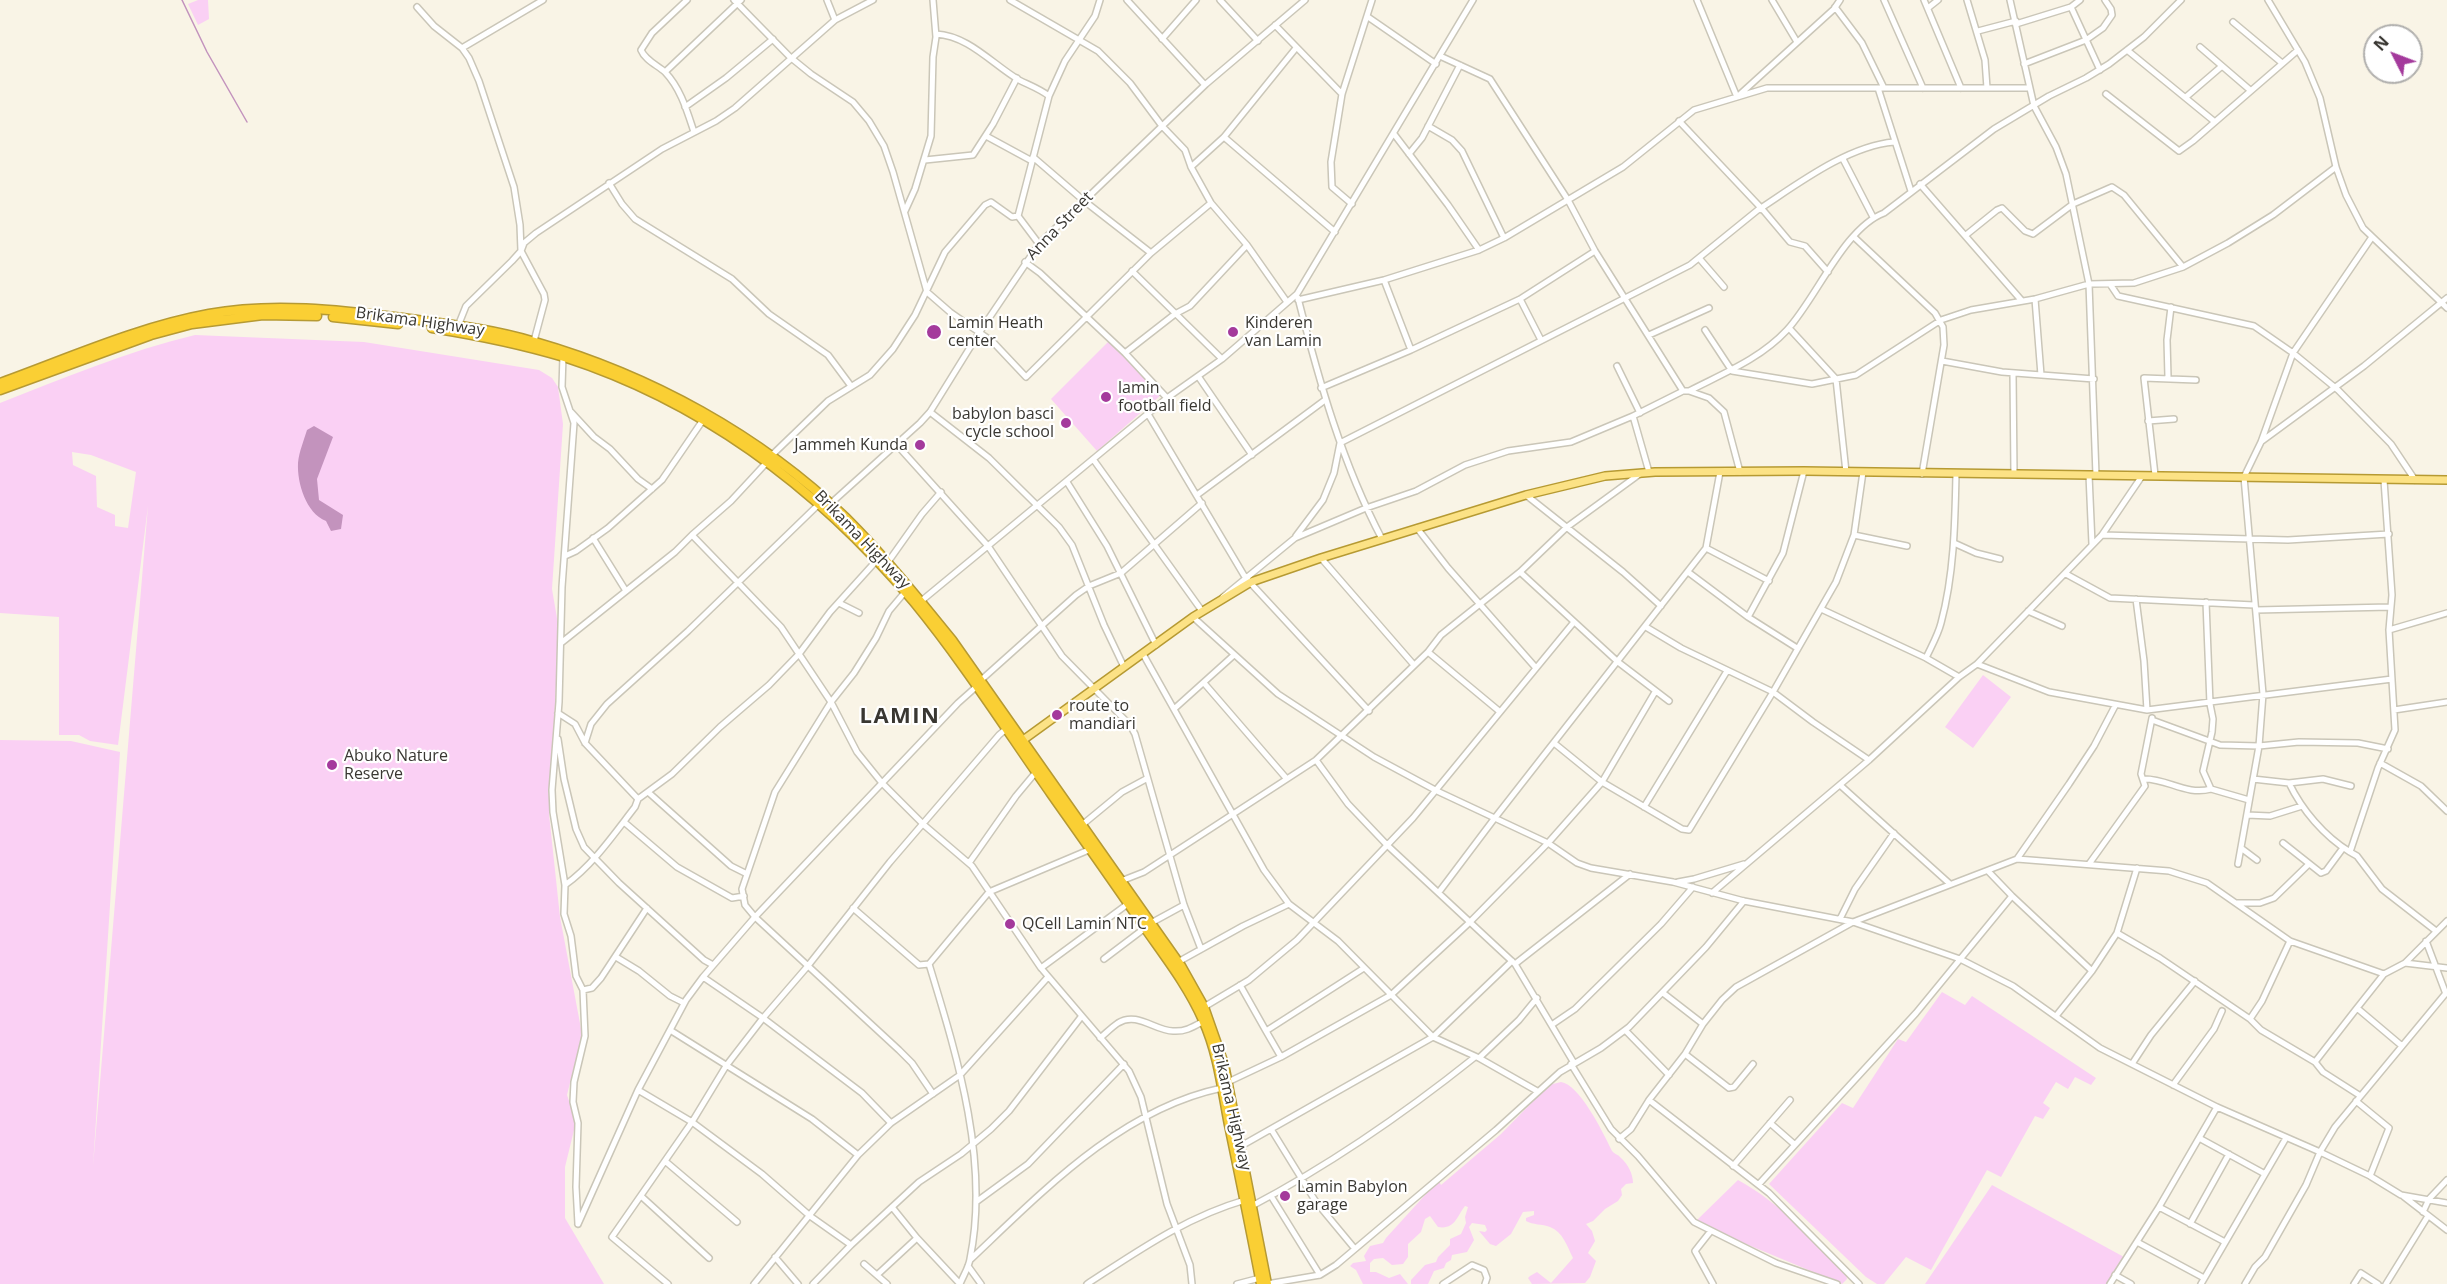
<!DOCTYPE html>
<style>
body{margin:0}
#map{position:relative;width:2447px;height:1284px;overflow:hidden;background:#f9f4e6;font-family:"Open Sans",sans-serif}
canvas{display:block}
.north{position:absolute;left:2363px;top:24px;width:60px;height:60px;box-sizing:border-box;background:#fff;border:2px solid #b0afad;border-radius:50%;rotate:312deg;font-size:16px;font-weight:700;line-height:24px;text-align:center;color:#393732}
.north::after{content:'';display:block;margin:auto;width:21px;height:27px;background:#a43a9c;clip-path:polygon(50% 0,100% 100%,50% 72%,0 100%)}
</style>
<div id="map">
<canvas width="2447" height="1284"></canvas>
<div class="north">N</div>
</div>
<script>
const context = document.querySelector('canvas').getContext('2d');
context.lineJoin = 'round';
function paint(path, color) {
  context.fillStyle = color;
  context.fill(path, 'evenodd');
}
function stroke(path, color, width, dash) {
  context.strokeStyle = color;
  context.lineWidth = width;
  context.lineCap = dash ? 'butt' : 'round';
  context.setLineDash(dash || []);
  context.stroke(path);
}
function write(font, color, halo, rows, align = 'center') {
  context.font = font + ' "Open Sans",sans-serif';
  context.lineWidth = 4.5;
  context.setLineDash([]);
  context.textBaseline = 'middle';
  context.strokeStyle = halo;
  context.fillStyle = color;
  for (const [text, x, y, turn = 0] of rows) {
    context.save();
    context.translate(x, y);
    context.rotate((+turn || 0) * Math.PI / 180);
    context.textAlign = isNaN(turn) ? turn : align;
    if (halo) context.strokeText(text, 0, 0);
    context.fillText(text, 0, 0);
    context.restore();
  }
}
paint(new Path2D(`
 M198,0H208L209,19L198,25L188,4Z
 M195,335L364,342L539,370L552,378L558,387L563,424L552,589L559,630L549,814L560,917L582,1034L567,1095L576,1122L565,1167V1218L604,1284H0V740L71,741L120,752L93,1166L148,506L118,745L90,741L79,735H59V617L0,613V403C64,378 128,351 195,335ZM72,452L91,455L136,472L128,528L115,526V515L97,507L96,476L73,465Z
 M1109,341L1161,395L1097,451L1051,399Z
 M1983,675L2011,697L1973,748L1945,727Z
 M1942,992L1965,1005L1972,996L2096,1078L2091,1085L2075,1077L2068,1089L2056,1082L2043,1103L2050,1108L2043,1119L2035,1116L2001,1177L1987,1170L1931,1270L1906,1257L1884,1284H1877L1866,1277L1769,1184L1842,1103L1853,1108L1898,1039L1906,1042Z
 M1561,1082C1579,1084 1603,1132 1611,1149C1613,1154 1618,1154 1621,1158C1628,1164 1633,1174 1633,1183L1626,1184L1621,1189L1622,1195L1618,1201L1605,1209L1593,1221L1586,1224L1592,1231L1595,1241L1588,1253L1596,1261L1590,1277L1585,1283L1532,1284L1528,1278L1530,1276L1537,1272L1551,1283L1573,1258C1567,1246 1563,1232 1550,1227C1542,1224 1533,1225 1526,1221V1218L1534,1215V1211L1523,1212L1511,1234L1496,1246L1490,1244L1479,1231L1485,1232L1487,1230L1485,1225L1472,1223L1469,1227L1474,1240L1467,1252L1452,1255L1451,1260L1446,1263L1444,1268L1434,1271L1428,1284H1411V1280L1425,1265L1436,1262L1438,1257L1450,1245V1239L1461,1234L1466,1223L1465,1217L1468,1207L1465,1206C1457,1216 1455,1230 1438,1227L1430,1216L1425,1219L1421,1232L1408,1244V1257L1403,1264L1392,1265L1383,1258L1374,1259L1370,1263V1272H1376L1389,1278L1400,1274L1408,1284H1363L1356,1270L1350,1266L1353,1263L1366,1261L1364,1256L1370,1246L1383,1243L1386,1238L1426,1194L1429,1189L1439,1181L1441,1185L1501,1134L1549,1085Z
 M1738,1180C1783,1205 1811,1238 1846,1274L1847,1279L1842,1284L1734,1239L1696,1221Z
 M1992,1185L2124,1257L2108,1284H1925Z`), '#fad0f4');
paint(new Path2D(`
 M314,426L333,437L317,479L319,500L343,515L341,529L331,531L326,521C306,513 297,483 298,463C299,452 304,440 307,430Z`), '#c393bd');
stroke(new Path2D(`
 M182,0L207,52L247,122`), '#c393bd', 1.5);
const minor = new Path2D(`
 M687,0L652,33L641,50C645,60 657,65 665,72C681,89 687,111 694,132
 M734,0L790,57L811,74L853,102L869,121L884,146L893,172L927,292L950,312L993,342L1026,377L1151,253L1211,203
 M827,0L835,20
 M1010,0L1098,51L1130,83L1162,126L1185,150L1191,167L1211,203L1247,245L1287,302
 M1127,0L1205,85
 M1220,0L1258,41
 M1697,0L1737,97L1834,9L1840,0
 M1772,0L1797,42
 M1884,0L1923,88
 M1924,0L1961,88
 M1967,0L1985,60L1987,88
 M2010,0L2034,106L2056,147L2066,174L2089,284L2096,475
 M2268,0L2305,62L2320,98L2336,167L2346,195L2363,228L2447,308
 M417,7L434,26L462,48L469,58L479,81L514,187L520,225L521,251L544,294L545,300L534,341
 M1835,7L1862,43L1884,88
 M2071,7L2100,70
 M1928,8L1938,0
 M1368,17L1436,64
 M2233,22L2282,63
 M2016,24L2071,7L2080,0
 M1275,25L1342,94
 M1978,31L2016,21
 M936,34C969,36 992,64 1019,80C1029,85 1040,89 1049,96
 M1162,39L1196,0
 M2200,47L2250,90
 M462,48L543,0
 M2127,50L2215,122
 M1440,56L1490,79L1568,200L1595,251L1683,391
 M2024,64L2086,40L2103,28L2112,15L2111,9L2105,0
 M665,72L741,0
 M1878,88L1911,191
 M2106,94L2179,151L2193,141L2298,50
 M2186,97L2222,66
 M685,107L726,78L773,39
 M1679,121L1763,210
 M1428,126L1452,140L1462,151L1504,238
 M1394,134L1448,205L1479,250
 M986,136L1032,161
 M1224,137L1335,232
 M1409,154L1422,138L1460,65
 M1033,157L1083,200L1151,253
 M1843,159L1873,217
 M925,160L973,155L993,124L1017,78
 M1191,167L1224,137L1296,48
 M609,183L622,204L635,219L732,279L769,314L828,355L851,386
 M1920,184L2022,301
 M1352,204L1332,187L1331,162L1342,94L1372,0
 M1761,208C1799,183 1848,146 1894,142
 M905,211L915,189L931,136L933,57L936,37L933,0
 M1966,235L1997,210L2002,208L2025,231L2033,234L2073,204L2112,187L2124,195L2183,267
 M1854,237L1935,313L1943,327L1944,345L1922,474
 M1039,244L1018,216L1049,96L1065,61L1095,16L1100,0
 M1699,258L1724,287
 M1025,262L1040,273L1125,353L1167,398
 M1132,271L1222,359
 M1384,280L1411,350
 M2110,284L2118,296L2254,326L2293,353L2338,390L2391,444L2415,480
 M1298,298C1319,381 1342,463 1382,539
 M1520,299L1541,340
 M2035,299L2041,375
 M1298,300L1384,280L1479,250L1504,238L1623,167L1694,110L1767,88H2029
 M458,326L466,306L512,261L521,251L524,243L536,233L662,149L716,121L735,108L835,20L873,0
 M1789,328L1836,379L1846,472
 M1705,330L1732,371L1812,384L1856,375L1941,320L1971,310L2035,299L2089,284L2134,283L2183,267L2228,243L2273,215L2336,167
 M1649,335L1709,308
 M1125,353L1175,314L1190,306L1247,245
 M563,356L562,387L574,423L562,587L559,702L552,790L553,812L565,885L564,914L571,936L576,976L583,990L585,1036L574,1082L573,1102L578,1123L576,1187L578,1224
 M1942,361L2002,372L2094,379
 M1617,366L1640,413
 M2013,373L2014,474
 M1198,376L1252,455
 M2168,377L2167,340L2171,307
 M1321,388L1411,350L1520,299L1595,251
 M1689,391L1709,398L1724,412L1740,472
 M571,412L594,437L610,449L638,479L652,489
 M930,412L989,458L1059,527L1072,545L1104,625L1124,667
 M1148,414L1245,577L1369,711
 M1633,416L1649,472
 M2148,421L2174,419
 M2262,441L2364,366L2447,298
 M897,445L988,546L1062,656L1130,725L1135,734L1184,905L1201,949
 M771,456L828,401L870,375L893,349L915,315L945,252L985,205L991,202L1012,217L1018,216
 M1093,459L1202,611
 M768,461L731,501L692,535L781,627L831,702L857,752L882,783L924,825L972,866L1041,968L1129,1071L1141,1097L1167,1204L1190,1265L1192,1284
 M2089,475L2092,544
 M2155,475L2144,378L2196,380
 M2384,480L2392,595L2389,630L2395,730L2378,768L2350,852L2357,856L2382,889L2436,931
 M1067,482L1107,546L1156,645
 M1197,495L1325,400
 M1526,495L1623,572L1661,606
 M829,505L920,423L930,412L979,333L1039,244L1206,84L1305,0
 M1417,528L1448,568L1536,668
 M1854,535L1907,546
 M2102,535L2288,540L2389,534
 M1296,536L1323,500L1334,473L1340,443L1690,265L1759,209L1763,210L1790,242L1805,246L1828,272
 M593,538L626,591
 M1954,543L1976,553L2000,559
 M1706,548L1769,581
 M565,556L576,551L608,528L662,480L703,420
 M1321,558L1414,665
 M888,562L922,514L941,492
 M1520,572L1618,662L1669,701
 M1688,572L1748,617L1797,648
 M2066,574L2110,598L2254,605
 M905,592L889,611L876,638L854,673L831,702L775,792L742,889L745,905L755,917L899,1050L912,1063L933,1094
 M1223,597L1295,538L1366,508L1416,491L1465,465L1508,451L1571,442L1633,416L1683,391H1689C1724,373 1760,359 1787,330C1816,299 1844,228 1884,213L1994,129L2049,96L2086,78L2109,64L2144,37L2181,0
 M2136,599L2144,661L2147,710
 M920,602L1167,398L1222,359L1297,294L1473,0
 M2206,602L2210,704L2213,719L2212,732L2203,771L2211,789L2249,800
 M839,603L859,613
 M1821,609L1926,658L1959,677
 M2256,610L2390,607
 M2028,611L2062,626
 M1193,617L1278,694L1374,757L1437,791L1548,843L1577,863L1591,868L1673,882L1744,901L1853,922L1960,959L2013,986L2100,1048L2217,1107L2320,1152L2370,1176L2401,1195L2447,1203
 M1748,617L1783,553L1804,471
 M1646,627L1681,648L1773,692L1813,722L1869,760
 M2389,630L2447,613
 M561,643L675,552L692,535
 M1428,652L1499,711
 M1143,654L1264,870L1289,904L1338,941L1433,1037L1479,1058L1537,1091
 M1926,658C1931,647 1938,635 1941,623C1954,575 1955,524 1956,474
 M1977,664L2049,692L2147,710L2392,679
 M980,681L1076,595L1089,586L1121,573L1202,503
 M1204,683L1286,778
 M1174,709L1234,655
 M2394,710L2447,702
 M558,713L575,724L585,743L638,799
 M2152,720L2220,745L2259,746L2299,742L2358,743L2388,749
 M558,739L564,779L576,829L584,847L619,883L704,960L713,965
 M585,743L591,724L607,704L688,631L819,504
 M1554,743L1602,782L1682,829L1689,830L1773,692L1836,582L1854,535L1863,472
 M1316,760L1348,804L1387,845L1515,964L1574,1063
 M2380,763L2421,786L2447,811
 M2143,779C2167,778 2186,796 2211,789
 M2253,779L2289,783C2302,810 2324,836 2350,852
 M2289,783L2323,779L2351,786
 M1840,785L1950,884
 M648,792L731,866L747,874
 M1644,807L1727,671
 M2247,815L2270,816L2302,806
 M624,822L677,867L732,898L744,896
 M1082,825L1122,792L1146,779
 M2283,843L2321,873L2326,871L2343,848
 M2241,848L2257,860
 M2017,859L2069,784L2094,746L2115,706
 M969,863L1016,796L1036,772
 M2089,864L2145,786L2141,774L2152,718
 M2238,864L2259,746L2263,694L2244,477L2261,442L2293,353L2372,237
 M1988,871L2012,896L2092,971
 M1121,881L1144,872L1316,760L1428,652L1441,635L1520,572L1567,527L1641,473
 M1678,882L1694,879L1744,864
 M565,885C593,865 614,834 635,807L638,799L672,774L720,727L769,685L799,654L830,612L877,560
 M1439,892L1494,819L1706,548L1720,472
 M1712,893L1869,760L1959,677L1977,664L2102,535L2142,476
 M2236,903H2260L2274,898L2309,864
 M853,908L919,965L929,964L989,892L1091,849
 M1840,919L1855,889L1894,833
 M1151,923L1184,905
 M2117,933L2160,958L2250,1019L2262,1001L2290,941
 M2426,941L2446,994
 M616,957L639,971L670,996L684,1003
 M1104,959L1145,928
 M1178,962L1243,926L1289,904
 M2405,963L2447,968
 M929,964C957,1056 990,1161 970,1259C969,1267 963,1276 960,1284
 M1515,964L1630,874
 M1041,968L1129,903
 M703,977L763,1018L862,1093L891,1123
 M1240,985L1266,1031L1364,968
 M583,990L592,988L601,978L647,908
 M1663,993L1703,1024
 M1204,1007L1249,980L1297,940L1413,818L1574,622
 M2357,1008L2384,974L2405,963L2447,921
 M2056,1016L2092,971L2117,933L2137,868
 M2250,1019L2261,1030L2315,1062
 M1553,1024L1575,1009L1661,924L1693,887
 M670,1030L812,1119L858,1155
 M1625,1030L1669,1075
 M1266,1031L1281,1057
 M1100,1038C1106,1033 1112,1027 1118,1023C1137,1011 1155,1031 1173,1031C1185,1032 1193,1027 1204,1021
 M1685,1054L1729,1088L1734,1087L1753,1064
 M1479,1058L1519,1020L1537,998
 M1571,1064L1611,1129L1638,1156L1694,1222L1776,1263L1837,1284
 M2132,1064L2151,1035L2195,981
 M1228,1082L1281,1057L1391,995L1470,922L1548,843L1602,782L1655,692
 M2173,1085L2214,1029L2222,1011
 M638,1090L692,1122L762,1174L810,1216L851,1245L813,1284
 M2359,1095L2323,1072L2315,1062L2357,1008L2402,1046
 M1649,1100L1769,1193L1859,1284
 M2356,1101L2389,1128L2370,1176
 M1770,1123L1794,1144
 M1271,1129L1316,1202L1355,1249
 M2199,1138L2265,1174
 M1619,1139L1631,1129L1649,1100L1685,1054L1703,1024L1722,1000L1736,987L1853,922L2017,859L2169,871L2207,883L2290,941L2384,974
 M1241,1146L1433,1037L1512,961
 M665,1161L737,1222
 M1733,1166L1790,1100
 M1759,1184L1916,1013L2012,896
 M641,1196L709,1258
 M1271,1196L1320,1275
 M2403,1196L2447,1230
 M976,1202L1028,1164L1124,1064
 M892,1207L917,1238L960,1284
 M1250,1207C1330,1165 1405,1113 1475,1057
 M2159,1207L2225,1242
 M2423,1212L2429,1199L2447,1180
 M578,1224L638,1090L686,1000L703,977L755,917L958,703L976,687
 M2190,1224L2229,1154
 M1710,1232L1695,1251L1713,1284
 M2137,1242L2204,1278
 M851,1245L919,1182L961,1154L991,1129L1009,1111L1081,1017
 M775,1257L798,1284
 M970,1260C1042,1192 1121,1109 1222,1088
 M864,1264L887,1284
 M968,1266L981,1284
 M877,1275L917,1238
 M2115,1275L2131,1284
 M668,1284L612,1237L692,1122L726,1066L763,1018L807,967L890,862L999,735L1006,729
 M754,1284L858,1155L891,1123L960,1075L1048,977
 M1087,1284C1138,1251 1186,1217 1245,1200
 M1237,1284L1260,1278
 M1267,1284L1320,1275L1336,1265L1496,1130L1560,1072L1601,1048L1629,1027L1706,947L1744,901
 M1443,1284L1472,1265L1484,1270L1487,1278L1485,1284
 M2110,1284L2159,1207L2217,1107
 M2201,1284L2286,1138
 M2245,1284L2255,1267L2265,1257L2306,1185L2320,1152L2335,1127L2446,993
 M2354,1284L2361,1273L2378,1284
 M2386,1284L2428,1216`);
const major = new Path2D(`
 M1019,743L1193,617L1251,582L1321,558L1526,495L1605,476L1655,472L1804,471L2447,480`);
const highway = new Path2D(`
 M333,317L398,324
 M432,328C476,335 521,344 564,357C706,403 819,489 914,602C964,663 1007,731 1052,795C1083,839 1115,884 1145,928C1166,958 1188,986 1203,1020C1218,1053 1222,1089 1229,1125C1240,1178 1251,1231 1261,1284
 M0,383C69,358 138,327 209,314C272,302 340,310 403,318C447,324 492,329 535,342C650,375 760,435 846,518C884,556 918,598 952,640L1181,966L1204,1007L1224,1064L1267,1284
 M0,390L151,335L192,324L263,315L317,316`);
stroke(minor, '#cac6b8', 8);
stroke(major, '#b69a33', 10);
stroke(highway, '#b69a33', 11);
stroke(minor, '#fff', 5);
stroke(major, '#fce285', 7);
stroke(highway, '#facf34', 8);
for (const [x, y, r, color] of [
 [934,332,8,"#a43a9c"],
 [1233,332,6,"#a43a9c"],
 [1106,397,6,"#a43a9c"],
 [1066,423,6,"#a43a9c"],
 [920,445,6,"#a43a9c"],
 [1057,715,6,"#a43a9c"],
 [332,765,6,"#a43a9c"],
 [1010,924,6,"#a43a9c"],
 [1285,1196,6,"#a43a9c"]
]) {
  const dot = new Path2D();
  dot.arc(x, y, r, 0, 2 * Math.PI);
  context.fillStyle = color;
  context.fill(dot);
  stroke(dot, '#fff', 2);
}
write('16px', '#393732', '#fff', [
 ["Anna Street",1060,226,-46],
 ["Brikama Highway",420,322,8],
 ["Brikama Highway",862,540,46],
 ["Brikama Highway",1231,1107,77]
]);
write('16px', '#393732', '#fff', [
 ["Lamin Heath",948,323],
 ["center",948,341],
 ["Kinderen",1245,323],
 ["van Lamin",1245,341],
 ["lamin",1118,388],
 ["football field",1118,406],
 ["babylon basci",1054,414,"right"],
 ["cycle school",1054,432,"right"],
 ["Jammeh Kunda",908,445,"right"],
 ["route to",1069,706],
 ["mandiari",1069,724],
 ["Abuko Nature",344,756],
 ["Reserve",344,774],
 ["QCell Lamin NTC",1022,924],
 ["Lamin Babylon",1297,1187],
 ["garage",1297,1205]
], 'left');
context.letterSpacing = '1.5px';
write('bold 22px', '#393732', '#fff', [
 ["LAMIN",900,717]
]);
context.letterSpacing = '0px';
</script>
